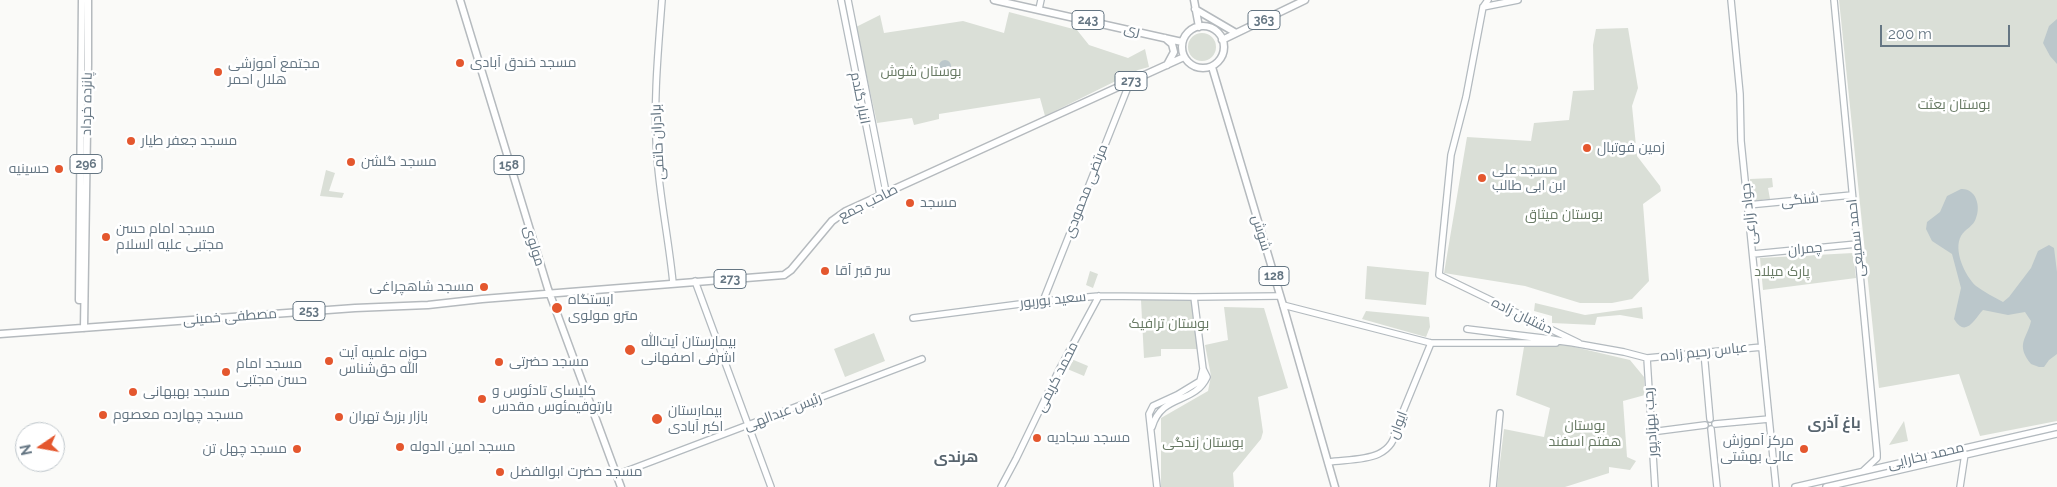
<!DOCTYPE html>
<meta charset="utf-8">
<style>
body{margin:0}
#map{position:relative;width:2057px;height:487px;overflow:hidden;background:#fafaf8;font-family:Raleway,sans-serif}
canvas{display:block}
.north{position:absolute;left:15px;top:422px;width:50px;height:50px;box-sizing:border-box;background:#fff;border:1px solid #c1c8cd;border-radius:50%;rotate:258deg;font-size:14px;font-weight:700;line-height:20px;text-align:center;color:#657683}
.north::after{content:'';display:block;margin:auto;width:18px;height:22px;background:#e4572e;clip-path:polygon(50% 0,100% 100%,50% 72%,0 100%)}
.scale{position:absolute;left:1880px;top:25px;width:130px;height:22px;box-sizing:border-box;border:2px solid #657683;border-top:0;padding-left:6px;font-size:15px;line-height:18px;white-space:nowrap;color:#657683;-webkit-text-stroke:4px #fff;paint-order:stroke}
</style>
<div id="map">
<canvas width="2057" height="487"></canvas>
<div class="north">N</div>
<div class="scale">200 m</div>
</div>
<script>
const context = document.querySelector('canvas').getContext('2d');
context.lineJoin = 'round';
function paint(path, color) {
  context.fillStyle = color;
  context.fill(path, 'evenodd');
}
function stroke(path, color, width, dash) {
  context.strokeStyle = color;
  context.lineWidth = width;
  context.lineCap = dash ? 'butt' : 'round';
  context.setLineDash(dash || []);
  context.stroke(path);
}
function write(font, color, halo, rows, align = 'center') {
  context.font = font + ' Raleway,Cairo,sans-serif';
  context.lineWidth = 5;
  context.setLineDash([]);
  context.textBaseline = 'middle';
  context.strokeStyle = halo;
  context.fillStyle = color;
  for (const [text, x, y, turn = 0] of rows) {
    context.save();
    context.translate(x, y);
    context.rotate((+turn || 0) * Math.PI / 180);
    context.textAlign = isNaN(turn) ? turn : align;
    if (halo) context.strokeText(text, 0, 0);
    context.fillText(text, 0, 0);
    context.restore();
  }
}
paint(new Path2D(`
 M1839,0H2057V421L1980,436L1959,374L1879,388Z
 M1009,12L1077,30L1089,45L1128,58L1145,49L1149,67L1138,70L1045,116L1040,98L939,114V119L914,125L912,118L877,123L856,27L880,15L884,33L963,21L1004,33Z
 M1628,28L1638,88L1632,106L1637,156L1660,186L1661,191L1643,204L1649,281L1632,299L1612,303H1580L1525,286L1444,273L1467,137L1531,141L1534,123L1569,120L1573,91L1594,90L1593,45L1596,29Z
 M1188 47a14 14 0 1 1 28 0a14 14 0 1 1-28 0Z
 M326,170L335,173L329,191L344,193L342,198L320,196Z
 M1772,178L1773,187L1768,188L1770,199L1752,201L1750,179Z
 M1853,253L1856,278L1763,290L1760,258Z
 M1367,266L1429,272L1426,305L1365,299Z
 M1090,271L1098,274L1093,288L1086,285Z
 M1192,299L1198,349H1161V356L1144,358L1141,300Z
 M1535,303L1585,315L1642,307L1643,319L1620,315L1597,317L1595,325L1552,323V316L1534,311Z
 M1224,307L1264,308L1288,388L1258,397L1263,432L1261,439L1233,473L1234,487H1161V418L1208,391L1211,376L1205,345L1228,340Z
 M1366,311L1429,317L1430,327L1426,337L1362,319Z
 M874,333L885,361L845,377L834,349Z
 M1525,341L1570,346L1630,360L1644,377L1645,395L1623,401L1627,457L1636,461L1630,470L1609,467V473L1565,487H1497L1504,429L1544,437L1550,408L1516,395Z
 M1069,358L1088,366L1084,376L1065,368Z
 M1904,421L1908,441L1889,445Z`), '#dadfd7');
paint(new Path2D(`
 M2057,19V64L2050,56L2043,43L2049,26Z
 M939 66a6 6 0 1 1 12 0a6 6 0 1 1-12 0Z
 M1961,189C1976,188 1981,206 1976,218C1974,226 1965,229 1961,236C1953,250 1965,276 1976,286C1984,292 1994,297 2003,302L2009,297L2031,268L2038,251L2049,245L2054,248L2057,272V354L2049,360L2044,367H2039L2031,364C2015,344 2027,339 2031,321L2025,312L2008,315L1983,310C1975,318 1966,339 1954,319L1961,288L1952,254L1932,241L1926,229L1927,222L1940,212L1947,196Z`), '#bbc7cb');
const secondary = new Path2D(`
 M662,0C658,52 653,105 657,157C660,199 669,241 673,283
 M841,0L880,195
 M848,0L886,192
 M1488,0L1483,7L1466,97L1451,155L1439,275L1579,343
 M1731,0L1740,94L1741,141L1776,487
 M1834,0L1877,453V458L1863,471
 M1483,7L1518,0
 M1039,9L1041,0
 M1748,205L1852,195
 M1753,254L1857,244
 M695,281L771,487
 M1043,301L1130,82
 M1283,305L1431,343H1556
 M913,318L1043,301L1099,296L1194,297L1280,296
 M1574,343L1467,329L1551,339L1624,352L1647,358L1762,347
 M1704,352L1710,419
 M1647,358L1655,487
 M1715,424L1769,419
 M1152,427C1162,393 1194,405 1207,377L1203,369L1194,297
 M1711,429L1717,487
 M1651,432L1705,425
 M1328,462C1357,458 1393,463 1397,426L1431,343
 M616,475L922,359
 M1001,487L1016,459L1059,370L1099,296
 M1157,487L1149,414L1153,406L1177,395L1200,381L1203,369
 M1493,487L1500,413
 M1795,487L2057,427
 M1826,487L2057,434
 M1960,487L1965,454`);
const primary = new Path2D(`
 M82,0L79,300H84
 M460,0L548,289L621,487
 M994,0L1182,42
 M1194,0L1199,27
 M1195,9L1236,33
 M1182 47a21 21 0 1 1 42 0a21 21 0 1 1-42 0Z
 M1165,38L1172,44L1174,52L1167,65
 M1222,40L1305,0
 M1212,67L1283,305L1335,487
 M84,328L88,64V0
 M0,334L355,308L428,305L482,299L784,275L791,270L832,221L846,211L1184,57`);
stroke(secondary, '#b3babf', 8);
stroke(primary, '#b5babe', 9);
stroke(secondary, '#fff', 5.5);
stroke(primary, '#fff', 6);
for (const [x, y, r, color] of [
 [460,63,5,"#e4572e"],
 [218,72,5,"#e4572e"],
 [131,141,5,"#e4572e"],
 [1587,148,5,"#e4572e"],
 [351,162,5,"#e4572e"],
 [59,169,5,"#e4572e"],
 [1482,178,5,"#e4572e"],
 [910,203,5,"#e4572e"],
 [106,237,5,"#e4572e"],
 [825,271,5,"#e4572e"],
 [484,287,5,"#e4572e"],
 [557,308,6,"#e4572e"],
 [630,350,6,"#e4572e"],
 [329,361,5,"#e4572e"],
 [499,362,5,"#e4572e"],
 [226,372,5,"#e4572e"],
 [133,392,5,"#e4572e"],
 [482,399,5,"#e4572e"],
 [103,415,5,"#e4572e"],
 [339,417,5,"#e4572e"],
 [657,419,6,"#e4572e"],
 [1037,438,5,"#e4572e"],
 [400,447,5,"#e4572e"],
 [297,449,5,"#e4572e"],
 [1804,449,5,"#e4572e"],
 [500,472,5,"#e4572e"]
]) {
  const dot = new Path2D();
  dot.arc(x, y, r, 0, 2 * Math.PI);
  context.fillStyle = color;
  context.fill(dot);
  stroke(dot, '#fff', 2);
}
for (const [x, y, w] of [
 [1088,20,32],
 [1264,20,32],
 [1131,81,32],
 [86,164,32],
 [509,165,30],
 [1274,276,30],
 [730,279,32],
 [309,311,32]
]) {
  const box = new Path2D();
  box.roundRect(x - w / 2, y - 9.5, w, 19, 4);
  context.fillStyle = '#fff';
  context.fill(box);
  stroke(box, '#657683', 1);
}
write('bold 12px', '#657683', null, [
 ["243",1088,20],
 ["363",1264,20],
 ["273",1131,81],
 ["296",86,164],
 ["158",509,165],
 ["128",1274,276],
 ["273",730,279],
 ["253",309,311]
]);
write('14px', '#657683', '#fff', [
 ["ری",1132,30,12],
 ["انبار گندم",860,98,79],
 ["پانزده خرداد",87,104,-89],
 ["برادران حاتمی",658,142,-93],
 ["مرتضی محمودی",1086,191,-69],
 ["شنگی",1800,200,-6],
 ["صاحب جمع",868,203,-27],
 ["جواد زارعی",1749,214,-96],
 ["شوش",1261,233,73],
 ["احمد سمیعی",1856,238,-96],
 ["مولوی",534,246,73],
 ["چمران",1805,249,-5],
 ["سعید بوربور",1053,300,-6],
 ["دشتبان زاده",1522,316,26],
 ["مصطفی خمینی",230,317,-4],
 ["عباس رحیم زاده",1704,352,-6],
 ["محمد کریمی",1057,377,-63],
 ["رئیس عبدالهی",783,412,-21],
 ["رجب بهزادپور",1651,422,-94],
 ["ایوان",1398,425,-69],
 ["محمد بخارایی",1926,456,-13]
]);
write('14px', '#657683', '#fff', [
 ["مسجد خندق آبادی",470,63],
 ["مجتمع آموزشی",228,64],
 ["هلال احمر",228,80],
 ["مسجد جعفر طیار",141,141],
 ["زمین فوتبال",1597,148],
 ["مسجد گلشن",361,162],
 ["حسینیه",49,169,"right"],
 ["مسجد علی",1492,170],
 ["ابن ابی طالب",1492,186],
 ["مسجد",920,203],
 ["مسجد امام حسن",116,229],
 ["مجتبی علیه السلام",116,245],
 ["سر قبر آقا",835,271],
 ["مسجد شاهچراغی",474,287,"right"],
 ["ایستگاه",568,300],
 ["مترو مولوی",568,316],
 ["بیمارستان آیت‌الله",641,342],
 ["اشرفی اصفهانی",641,358],
 ["حوزه علمیه آیت",339,353],
 ["الله حق‌شناس",339,369],
 ["مسجد حضرتی",509,362],
 ["مسجد امام",236,364],
 ["حسن مجتبی",236,380],
 ["کلیسای تادئوس و",492,391],
 ["بارتوقیمئوس مقدس",492,407],
 ["مسجد بهبهانی",143,392],
 ["بیمارستان",668,411],
 ["اکبر آبادی",668,427],
 ["مسجد چهارده معصوم",113,415],
 ["بازار بزرگ تهران",349,417],
 ["مسجد سجادیه",1047,438],
 ["مرکز آموزش",1794,441,"right"],
 ["عالی بهشتی",1794,457,"right"],
 ["مسجد امین الدوله",410,447],
 ["مسجد چهل تن",287,449,"right"],
 ["مسجد حضرت ابوالفضل",510,472]
], 'left');
write('14px', '#687a64', '#fff', [
 ["بوستان شوش",921,72],
 ["بوستان بعثت",1954,105],
 ["بوستان میثاق",1564,215],
 ["پارک میلاد",1782,272],
 ["بوستان ترافیک",1169,324],
 ["بوستان",1585,426],
 ["هفتم اسفند",1585,442],
 ["بوستان زندگی",1203,443]
]);
write('bold 15px', '#57646e', '#fff', [
 ["باغ آذری",1834,423],
 ["هرندی",956,457]
]);
</script>
